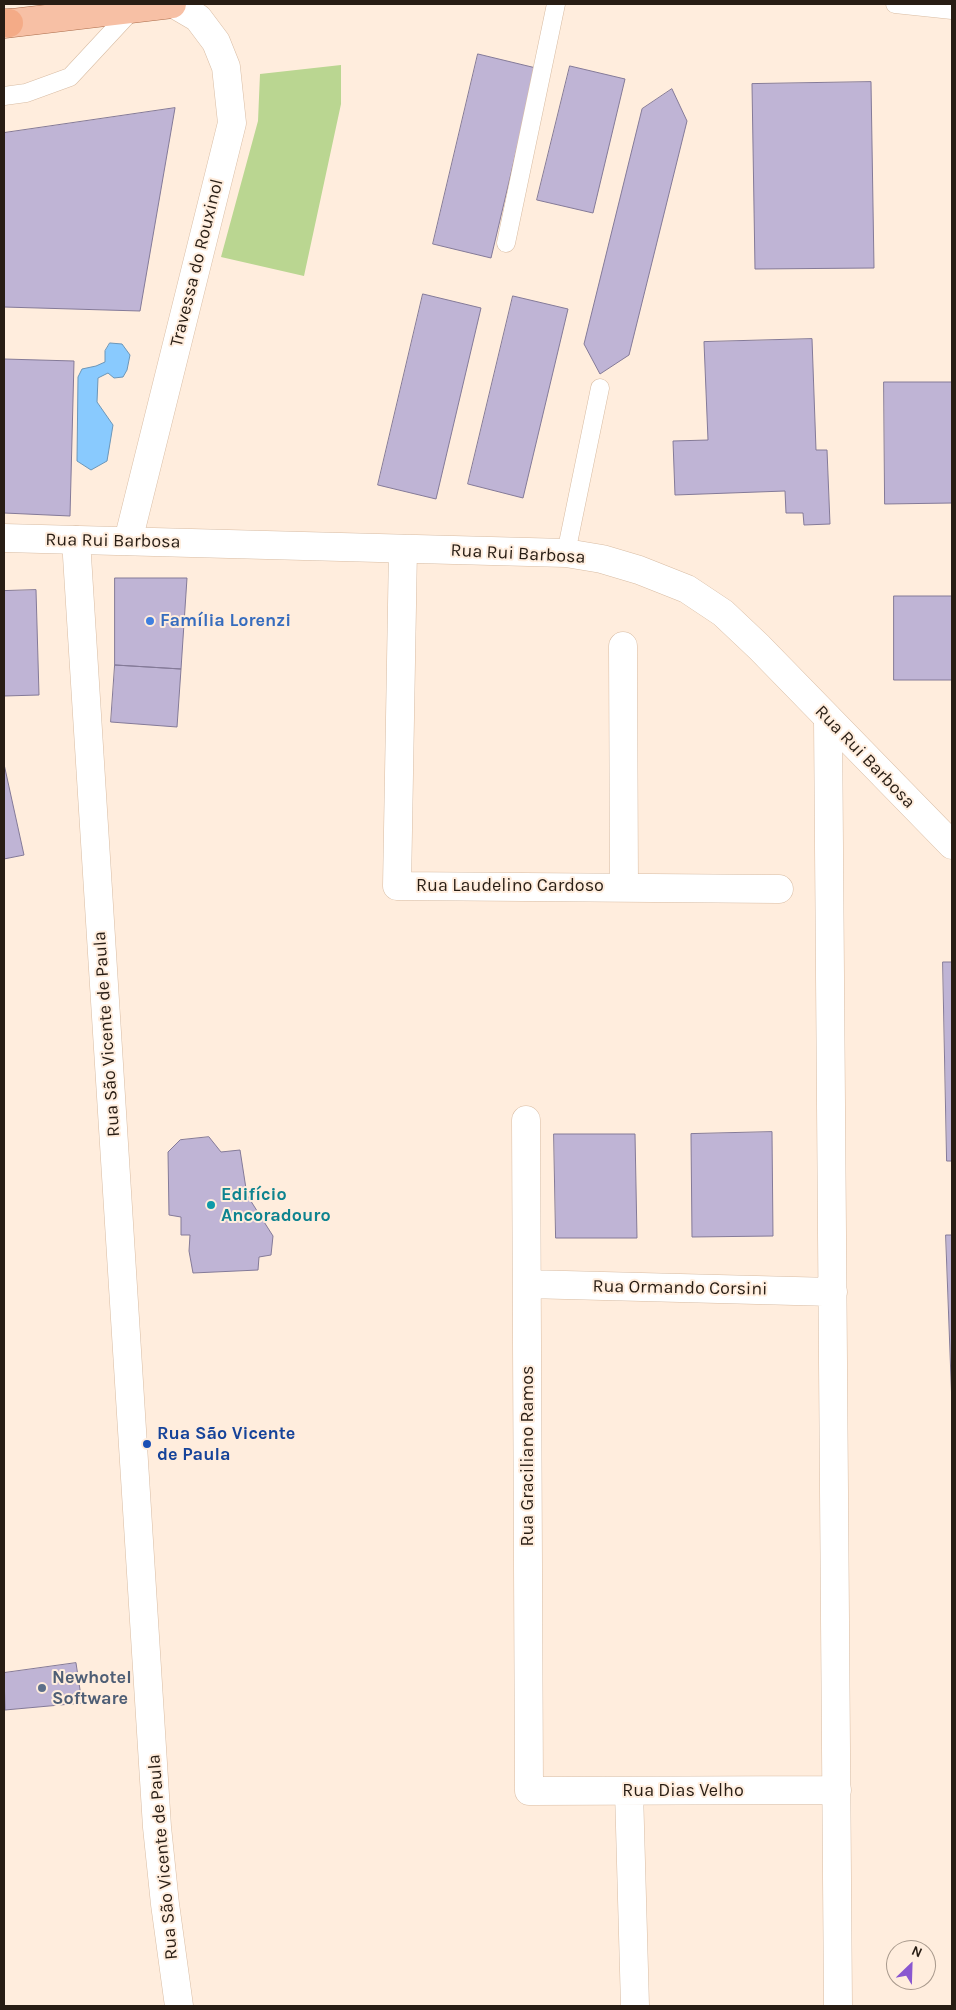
<!DOCTYPE html>
<meta charset="utf-8">
<style>
body{margin:0}
#map{position:relative;width:956px;height:2010px;overflow:hidden;background:#ffeddd;font-family:Karla,sans-serif}
canvas{display:block}
.frame{position:absolute;inset:0;border:5px solid #281d14;pointer-events:none}
.north{position:absolute;left:886px;top:1940px;width:50px;height:50px;box-sizing:border-box;background:#ffeddd;border:1px solid #a99a8d;border-radius:50%;rotate:24deg;font-size:14px;font-weight:700;line-height:20px;text-align:center;color:#281d14}
.north::after{content:'';display:block;margin:auto;width:18px;height:22px;background:#8957d0;clip-path:polygon(50% 0,100% 100%,50% 72%,0 100%)}
</style>
<div id="map">
<canvas width="956" height="2010"></canvas>
<div class="frame"></div>
<div class="north">N</div>
</div>
<script>
const context = document.querySelector('canvas').getContext('2d');
context.lineJoin = 'round';
function paint(path, color) {
  context.fillStyle = color;
  context.fill(path, 'evenodd');
}
function stroke(path, color, width, dash) {
  context.strokeStyle = color;
  context.lineWidth = width;
  context.lineCap = dash ? 'butt' : 'round';
  context.setLineDash(dash || []);
  context.stroke(path);
}
function write(font, color, halo, rows, align = 'center') {
  context.font = font + ' Karla,sans-serif';
  context.lineWidth = 4;
  context.setLineDash([]);
  context.textBaseline = 'middle';
  context.strokeStyle = halo;
  context.fillStyle = color;
  for (const [text, x, y, turn = 0] of rows) {
    context.save();
    context.translate(x, y);
    context.rotate((+turn || 0) * Math.PI / 180);
    context.textAlign = isNaN(turn) ? turn : align;
    if (halo) context.strokeText(text, 0, 0);
    context.fillText(text, 0, 0);
    context.restore();
  }
}
paint(new Path2D(`
 M341,65V104L304,276L221,257L258,121L260,74Z`), '#bad691');
const water = new Path2D(`
 M110,343L122,344L130,355L127,370L123,377L114,378L108,373L98,378L97,402L113,425L107,461L91,470L77,461L78,377L82,369L96,366L105,362V351Z`);
paint(water, '#89cafe');
stroke(water, '#6c96b8', 1);
const building = new Path2D(`
 M478,54L536,68L491,258L433,244Z
 M570,66L625,79L593,213L537,200Z
 M871,82L874,268L755,269L752,84Z
 M672,89L687,121L629,355L600,374L584,344L642,109Z
 M175,108L140,311L4,307V133Z
 M423,294L481,308L436,499L378,485Z
 M513,296L568,309L523,498L468,484Z
 M812,339L816,450H827L830,524L804,525L803,513H786L785,491L675,495L673,441L708,440L704,342Z
 M4,359L74,361L70,516L4,513Z
 M884,382H952V503L885,504Z
 M115,578H187L181,669L115,665Z
 M36,590L39,695L4,696V591Z
 M894,596H952V680H894Z
 M115,665L181,669L177,727L111,722Z
 M4,764L24,855L4,859Z
 M943,962H952V1161H947Z
 M772,1132L773,1236L692,1237L691,1134Z
 M554,1134H635L637,1238H556Z
 M209,1137L221,1152L240,1150L247,1195L273,1236L271,1255L259,1257L258,1270L193,1273L189,1251L190,1235H181V1217L169,1215L168,1152L180,1140Z
 M946,1235H952V1405Z
 M76,1663L82,1703L5,1710L4,1673Z`);
paint(building, '#bfb4d5');
stroke(building, '#847a98', 1);
const service = new Path2D(`
 M895,4L952,10
 M4,96L26,93L70,77L134,8
 M506,243L556,4
 M566,553L600,388`);
const minor = new Path2D(`
 M76,540L157,1827L165,1904L179,2006
 M128,541L232,123L226,67L216,42L198,18L174,4
 M403,549L397,886L779,889
 M623,646L624,887
 M828,719L838,2006
 M526,1120L529,1791L837,1790
 M527,1284L833,1292
 M629,1791L635,2006`);
const secondary = new Path2D(`
 M4,538L566,553L602,559L639,570L687,589L723,613L759,647L952,845`);
const primary = new Path2D(`
 M4,24L172,4`);
const trunk = new Path2D(`
 M4,23H9`);
stroke(service, '#d8bca3', 19);
stroke(minor, '#d8bca3', 29);
stroke(secondary, '#d8bca3', 29);
stroke(primary, '#ab6c4b', 29);
stroke(trunk, '#ab6c4b', 29);
stroke(service, '#fff', 18);
stroke(minor, '#fff', 28);
stroke(secondary, '#fff', 28);
stroke(primary, '#f7c0a5', 28);
stroke(trunk, '#f4ab87', 28);
for (const [x, y, r, color] of [
 [150,621,5,"#3f7fe0"],
 [211,1205,5,"#0f9aa8"],
 [147,1444,5,"#1a4fb4"],
 [42,1688,5,"#5c6f8a"]
]) {
  const dot = new Path2D();
  dot.arc(x, y, r, 0, 2 * Math.PI);
  context.fillStyle = color;
  context.fill(dot);
  stroke(dot, '#ffeddd', 2);
}
write('18px', '#281d14', '#ffeddd', [
 ["Travessa do Rouxinol",197,263,-76],
 ["Rua Rui Barbosa",113,541,1],
 ["Rua Rui Barbosa",518,554,3],
 ["Rua Rui Barbosa",865,757,46],
 ["Rua Laudelino Cardoso",510,886],
 ["Rua São Vicente de Paula",107,1034,-94],
 ["Rua Ormando Corsini",680,1288,1],
 ["Rua Graciliano Ramos",528,1456,-90],
 ["Rua Dias Velho",683,1791],
 ["Rua São Vicente de Paula",163,1857,-95]
]);
write('bold 18px', '#366cbe', '#ffeddd', [
 ["Família Lorenzi",160,621]
], 'left');
write('bold 18px', '#0d838f', '#ffeddd', [
 ["Edifício",221,1195],
 ["Ancoradouro",221,1216]
], 'left');
write('bold 18px', '#164399', '#ffeddd', [
 ["Rua São Vicente",157,1434],
 ["de Paula",157,1455]
], 'left');
write('bold 18px', '#4e5e75', '#ffeddd', [
 ["Newhotel",52,1678],
 ["Software",52,1699]
], 'left');
</script>
